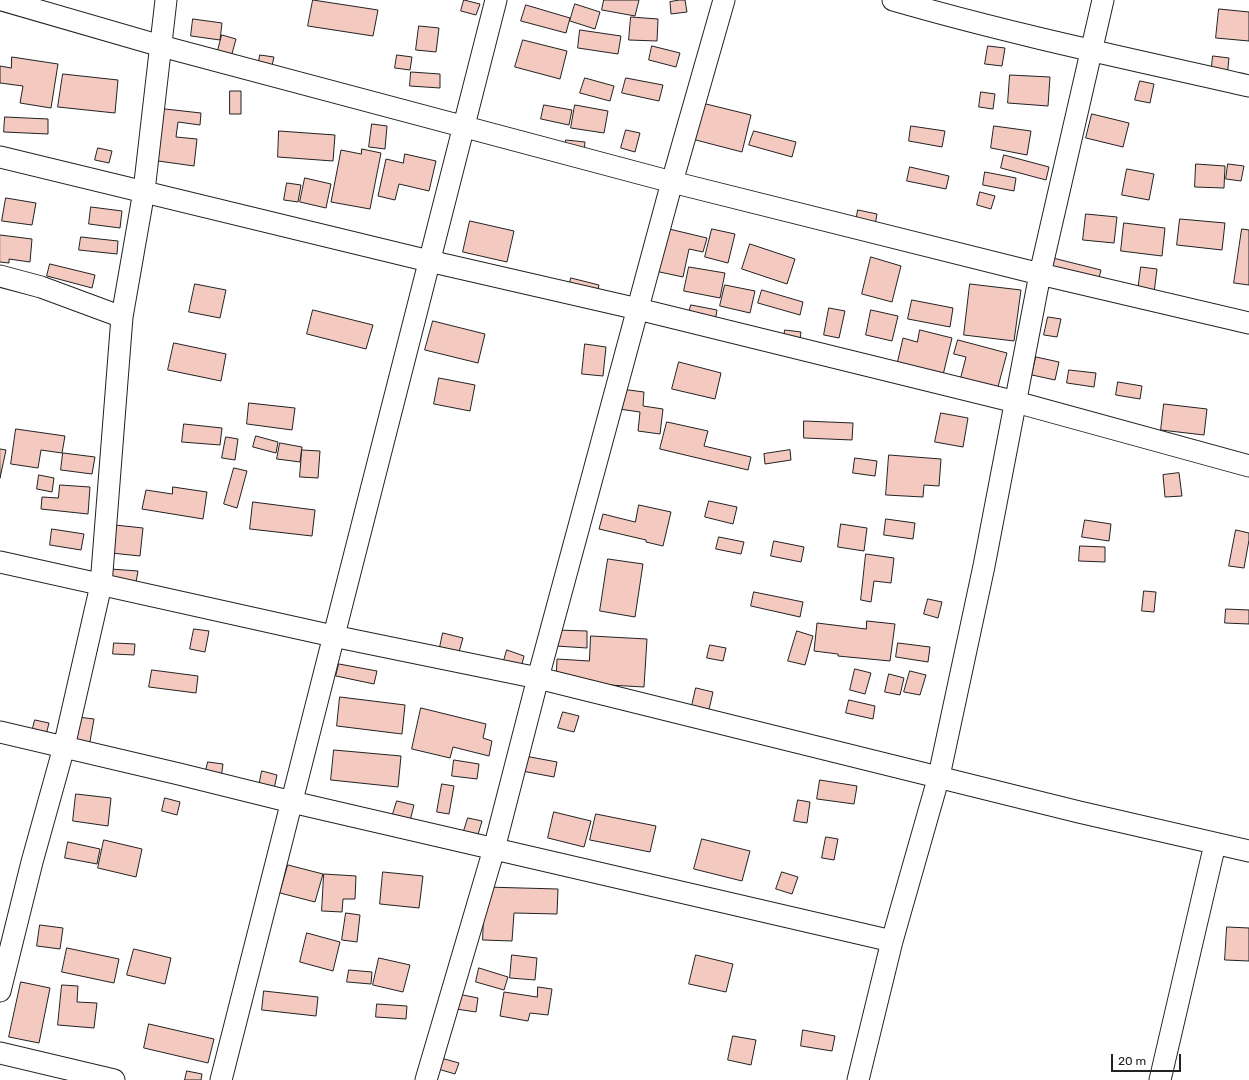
<!DOCTYPE html>
<style>
body{margin:0}
#map{position:relative;width:1249px;height:1080px;overflow:hidden;background:#fff;font-family:Rubik,sans-serif}
canvas{display:block}
.scale{position:absolute;left:1111px;top:1054px;width:70px;height:18px;box-sizing:border-box;border:2px solid #222;border-top:0;padding-left:5px;font-size:12px;line-height:14px;white-space:nowrap;color:#222;-webkit-text-stroke:3px #fff;paint-order:stroke}
</style>
<div id="map">
<canvas width="1249" height="1080"></canvas>
<div class="scale">20 m</div>
</div>
<script>
const context = document.querySelector('canvas').getContext('2d');
context.lineJoin = 'round';
function paint(path, color) {
  context.fillStyle = color;
  context.fill(path, 'evenodd');
}
function stroke(path, color, width, dash) {
  context.strokeStyle = color;
  context.lineWidth = width;
  context.lineCap = dash ? 'butt' : 'round';
  context.setLineDash(dash || []);
  context.stroke(path);
}
const building = new Path2D(`
 M313,0L378,10L373,36L308,26Z
 M464,0L480,4L476,15L461,11Z
 M604,0H639L635,16L602,10Z
 M680,0H685L687,12L671,14L670,2Z
 M575,4L600,12L595,29L570,21Z
 M526,5L570,18L566,33L521,21Z
 M1219,9L1249,12V41L1216,38Z
 M631,17L658,19L657,41L629,40Z
 M193,19L222,23L220,40L191,36Z
 M419,26L439,28L436,52L416,50Z
 M580,30L621,36L618,54L578,48Z
 M222,35L236,39L230,61L216,58Z
 M523,40L567,51L560,79L515,67Z
 M652,46L680,53L676,67L649,60Z
 M988,46L1005,48L1002,66L985,64Z
 M260,55L274,57L271,70L258,68Z
 M397,55L412,57L410,70L395,68Z
 M1213,56L1229,58L1227,77L1211,74Z
 M12,57L58,64L51,108L20,103L23,86L0,83V66L11,68Z
 M411,72L440,74V88L410,86Z
 M63,74L118,80L115,113L58,107Z
 M1010,75L1050,77L1048,106L1008,103Z
 M585,78L614,86L610,101L580,93Z
 M626,78L663,85L659,101L622,93Z
 M1140,81L1154,84L1150,103L1135,100Z
 M230,91H241V114H230Z
 M981,92L995,94L993,109L979,107Z
 M702,103L751,115L742,152L692,139Z
 M544,105L572,110L569,125L541,119Z
 M575,105L608,111L604,133L571,128Z
 M156,108L201,113L200,125L178,122L176,137L197,139L194,166L151,160Z
 M1092,114L1129,123L1123,147L1086,138Z
 M5,117L48,119V134L4,132Z
 M372,124L387,126L385,149L369,147Z
 M911,126L945,131L942,147L909,141Z
 M994,126L1031,131L1027,155L991,148Z
 M626,130L640,133L635,152L621,148Z
 M279,131L335,135L333,161L278,157Z
 M754,131L796,142L792,157L749,145Z
 M566,140L585,142L584,152L564,149Z
 M98,148L112,151L109,163L95,160Z
 M362,149L381,153L370,209L331,202L341,150L361,154Z
 M405,154L436,161L429,191L399,184L395,200L378,196L386,159L403,163Z
 M1004,155L1049,167L1046,180L1001,168Z
 M1196,164L1225,166L1224,188L1195,187Z
 M1228,164L1244,166L1241,181L1226,179Z
 M910,167L949,176L946,189L907,181Z
 M1127,169L1154,174L1149,200L1122,195Z
 M985,172L1016,178L1014,191L983,185Z
 M305,178L331,184L326,208L300,202Z
 M287,183L301,185L298,202L284,200Z
 M980,192L995,196L991,209L977,205Z
 M6,198L36,203L32,225L2,221Z
 M91,207L122,211L120,228L89,224Z
 M858,210L877,214L874,231L855,227Z
 M1086,214L1117,217L1114,243L1083,240Z
 M1180,219L1225,223L1222,250L1177,245Z
 M470,221L514,231L507,262L463,252Z
 M1124,223L1165,228L1162,256L1121,251Z
 M665,228L707,238L703,252L689,249L683,277L655,271Z
 M712,229L735,234L728,263L705,257Z
 M1242,229L1249,230V285L1234,283Z
 M0,235L32,239L30,262L9,259V263L0,262Z
 M81,237L118,241L117,254L79,250Z
 M750,244L795,259L787,284L742,269Z
 M871,257L901,266L892,302L862,294Z
 M1049,257L1101,270L1096,290L1044,276Z
 M50,264L95,275L92,288L47,276Z
 M689,267L725,273L720,298L684,291Z
 M1141,267L1157,269L1154,293L1138,291Z
 M571,278L599,285L596,298L568,292Z
 M195,284L226,290L220,318L189,312Z
 M970,284L1021,290L1014,341L964,335Z
 M725,285L755,291L750,313L720,306Z
 M762,290L803,302L800,315L758,303Z
 M912,300L953,308L950,327L908,319Z
 M691,305L717,310L714,327L687,322Z
 M829,308L845,311L839,338L824,335Z
 M313,310L373,325L366,349L307,334Z
 M871,310L898,316L892,341L866,335Z
 M1048,317L1061,319L1057,337L1044,335Z
 M433,321L485,334L478,363L425,350Z
 M785,330L801,332L799,347L783,344Z
 M920,330L952,338L943,375L897,364L903,338L917,342Z
 M958,340L1007,353L995,398L958,388L966,357L954,354Z
 M174,343L226,354L221,381L168,370Z
 M585,344L606,347L603,376L582,374Z
 M1036,357L1059,362L1055,380L1032,375Z
 M679,362L721,373L715,399L672,389Z
 M1069,370L1096,373L1094,387L1067,383Z
 M439,378L475,385L470,411L434,404Z
 M1118,382L1142,386L1140,399L1116,395Z
 M621,389L644,392L643,406L663,409L660,434L638,431L640,412L619,409Z
 M249,403L295,408L292,430L247,424Z
 M1164,404L1207,409L1204,435L1161,430Z
 M941,413L968,418L963,447L935,442Z
 M804,421L853,423L852,440L804,438Z
 M667,422L708,431L704,446L751,457L748,470L660,449Z
 M184,424L222,428L220,445L182,442Z
 M16,429L65,436L62,453L41,450L38,468L11,464Z
 M256,436L278,442L276,453L253,447Z
 M226,437L238,439L235,460L222,458Z
 M280,443L302,447L300,462L277,459Z
 M0,449L6,450L0,478Z
 M302,450L320,451L318,478L300,477Z
 M790,450L791,460L765,464L764,454Z
 M63,453L95,457L92,474L61,470Z
 M889,455L941,459L939,486L924,485L923,497L886,495Z
 M855,458L877,461L875,476L853,473Z
 M234,468L247,471L237,508L224,504Z
 M1179,473L1182,496L1165,497L1163,475Z
 M39,475L54,478L52,492L37,489Z
 M60,485L90,487L88,514L41,509L42,497L58,498Z
 M173,487L207,492L203,519L142,509L146,490L172,494Z
 M709,501L737,507L733,524L705,517Z
 M253,502L315,510L312,536L250,529Z
 M639,505L671,512L663,546L646,542V540L599,529L603,514L635,522Z
 M886,519L915,523L913,539L884,535Z
 M1085,520L1111,524L1109,541L1082,537Z
 M841,524L867,528L864,551L838,547Z
 M115,525L143,528L140,556L111,553Z
 M52,529L84,534L81,550L50,545Z
 M1236,530L1249,533V540L1244,568L1229,566Z
 M719,537L744,542L741,554L716,549Z
 M774,541L804,547L801,562L771,556Z
 M1080,546L1105,547V562L1079,561Z
 M866,554L894,558L891,583L874,581L871,602L861,600Z
 M608,559L643,564L635,617L600,611Z
 M111,569L138,571L136,582L110,579Z
 M1144,591L1156,592L1154,612L1142,611Z
 M754,592L803,602L800,617L751,606Z
 M928,599L942,602L938,618L924,614Z
 M1226,609L1249,610V624L1225,623Z
 M867,621L895,624L890,661L838,656V654L814,651L817,623L866,629Z
 M194,629L209,631L205,652L190,649Z
 M557,630L587,631V648L556,646Z
 M797,631L813,636L805,665L788,661Z
 M443,633L463,638L459,652L440,647Z
 M591,636L647,639L644,687L556,682L557,659L589,661Z
 M114,643L135,644L134,655L113,654Z
 M898,643L930,647L928,662L896,657Z
 M710,645L726,648L723,661L707,658Z
 M507,650L524,656L519,676L501,671Z
 M339,664L377,671L374,684L336,676Z
 M855,669L871,673L865,694L850,690Z
 M152,670L198,676L196,693L149,687Z
 M910,671L926,675L920,695L904,692Z
 M889,674L904,678L900,695L885,692Z
 M696,688L713,692L708,714L691,710Z
 M340,697L405,705L402,734L337,726Z
 M849,700L875,706L873,719L846,713Z
 M421,708L486,724L483,738L492,741L489,756L453,747L450,758L412,749Z
 M563,712L579,716L574,732L558,728Z
 M78,717L94,719L89,747L73,744Z
 M35,720L49,723L45,739L31,736Z
 M334,750L401,756L398,787L331,780Z
 M525,756L557,762L554,777L522,771Z
 M454,760L479,764L477,779L452,776Z
 M208,762L223,764L221,778L205,775Z
 M262,771L277,775L274,789L259,786Z
 M820,780L857,786L854,804L817,799Z
 M442,784L454,786L449,814L437,812Z
 M76,794L111,798L108,826L73,821Z
 M165,798L180,802L177,815L162,811Z
 M798,800L810,802L807,823L794,821Z
 M397,801L414,805L410,821L392,817Z
 M554,812L591,821L584,847L548,838Z
 M596,814L656,826L650,852L590,840Z
 M468,818L482,821L477,838L463,834Z
 M826,837L838,839L834,860L822,858Z
 M702,839L750,851L742,881L694,869Z
 M104,840L142,849L136,877L98,868Z
 M68,842L100,849L97,864L65,858Z
 M288,865L323,874L315,902L280,893Z
 M383,872L423,876L419,908L380,904Z
 M782,872L798,877L792,894L776,889Z
 M324,874L356,876L355,899H343L342,912L322,911Z
 M485,887L558,889L557,914L514,913L512,941L483,940Z
 M346,913L360,915L357,942L342,940Z
 M40,925L63,928L60,949L37,946Z
 M1227,927L1249,928V961L1225,960Z
 M307,933L340,942L333,971L300,962Z
 M67,948L119,959L114,983L62,972Z
 M134,949L171,958L165,984L127,975Z
 M512,955L537,958L535,980L510,978Z
 M696,955L733,964L726,992L689,984Z
 M379,958L410,965L403,992L373,985Z
 M479,968L508,977L504,990L476,982Z
 M349,970L372,972L371,984L347,982Z
 M21,982L50,988L39,1043L9,1037Z
 M62,985L78,986L77,1002L97,1003L94,1028L58,1025Z
 M538,987L552,989L548,1015L530,1013L528,1021L500,1016L504,992L537,997Z
 M264,991L318,997L316,1016L262,1010Z
 M458,994L478,998L476,1012L456,1009Z
 M377,1004L407,1006L406,1019L376,1017Z
 M149,1024L214,1039L208,1063L144,1048Z
 M803,1030L835,1036L832,1051L801,1046Z
 M733,1036L756,1040L751,1065L728,1060Z
 M441,1058L459,1063L455,1074L438,1069Z
 M187,1071L202,1074L201,1080H185Z`);
paint(building, '#f3c9c0');
stroke(building, '#222', 1);
const minor = new Path2D(`
 M2,0L161,46L672,182L1040,274L1249,323
 M893,0C1010,34 1130,59 1249,86
 M0,157L429,261L638,309L1016,402L1249,466
 M0,276L41,287L122,317
 M0,562L333,636L538,678L1079,812L1249,851
 M0,732L179,774L292,802L892,941
 M0,991L32,862L64,747L101,585L122,317L144,191L166,0
 M0,1053L114,1080
 M221,1080C313,720 403,360 496,0
 M426,1080L494,849L538,678L672,182L724,0
 M858,1080L892,941L939,776L984,566L1040,274L1103,0
 M1160,1080L1215,844`);
stroke(minor, '#222', 23);
stroke(minor, '#fff', 21);
</script>
